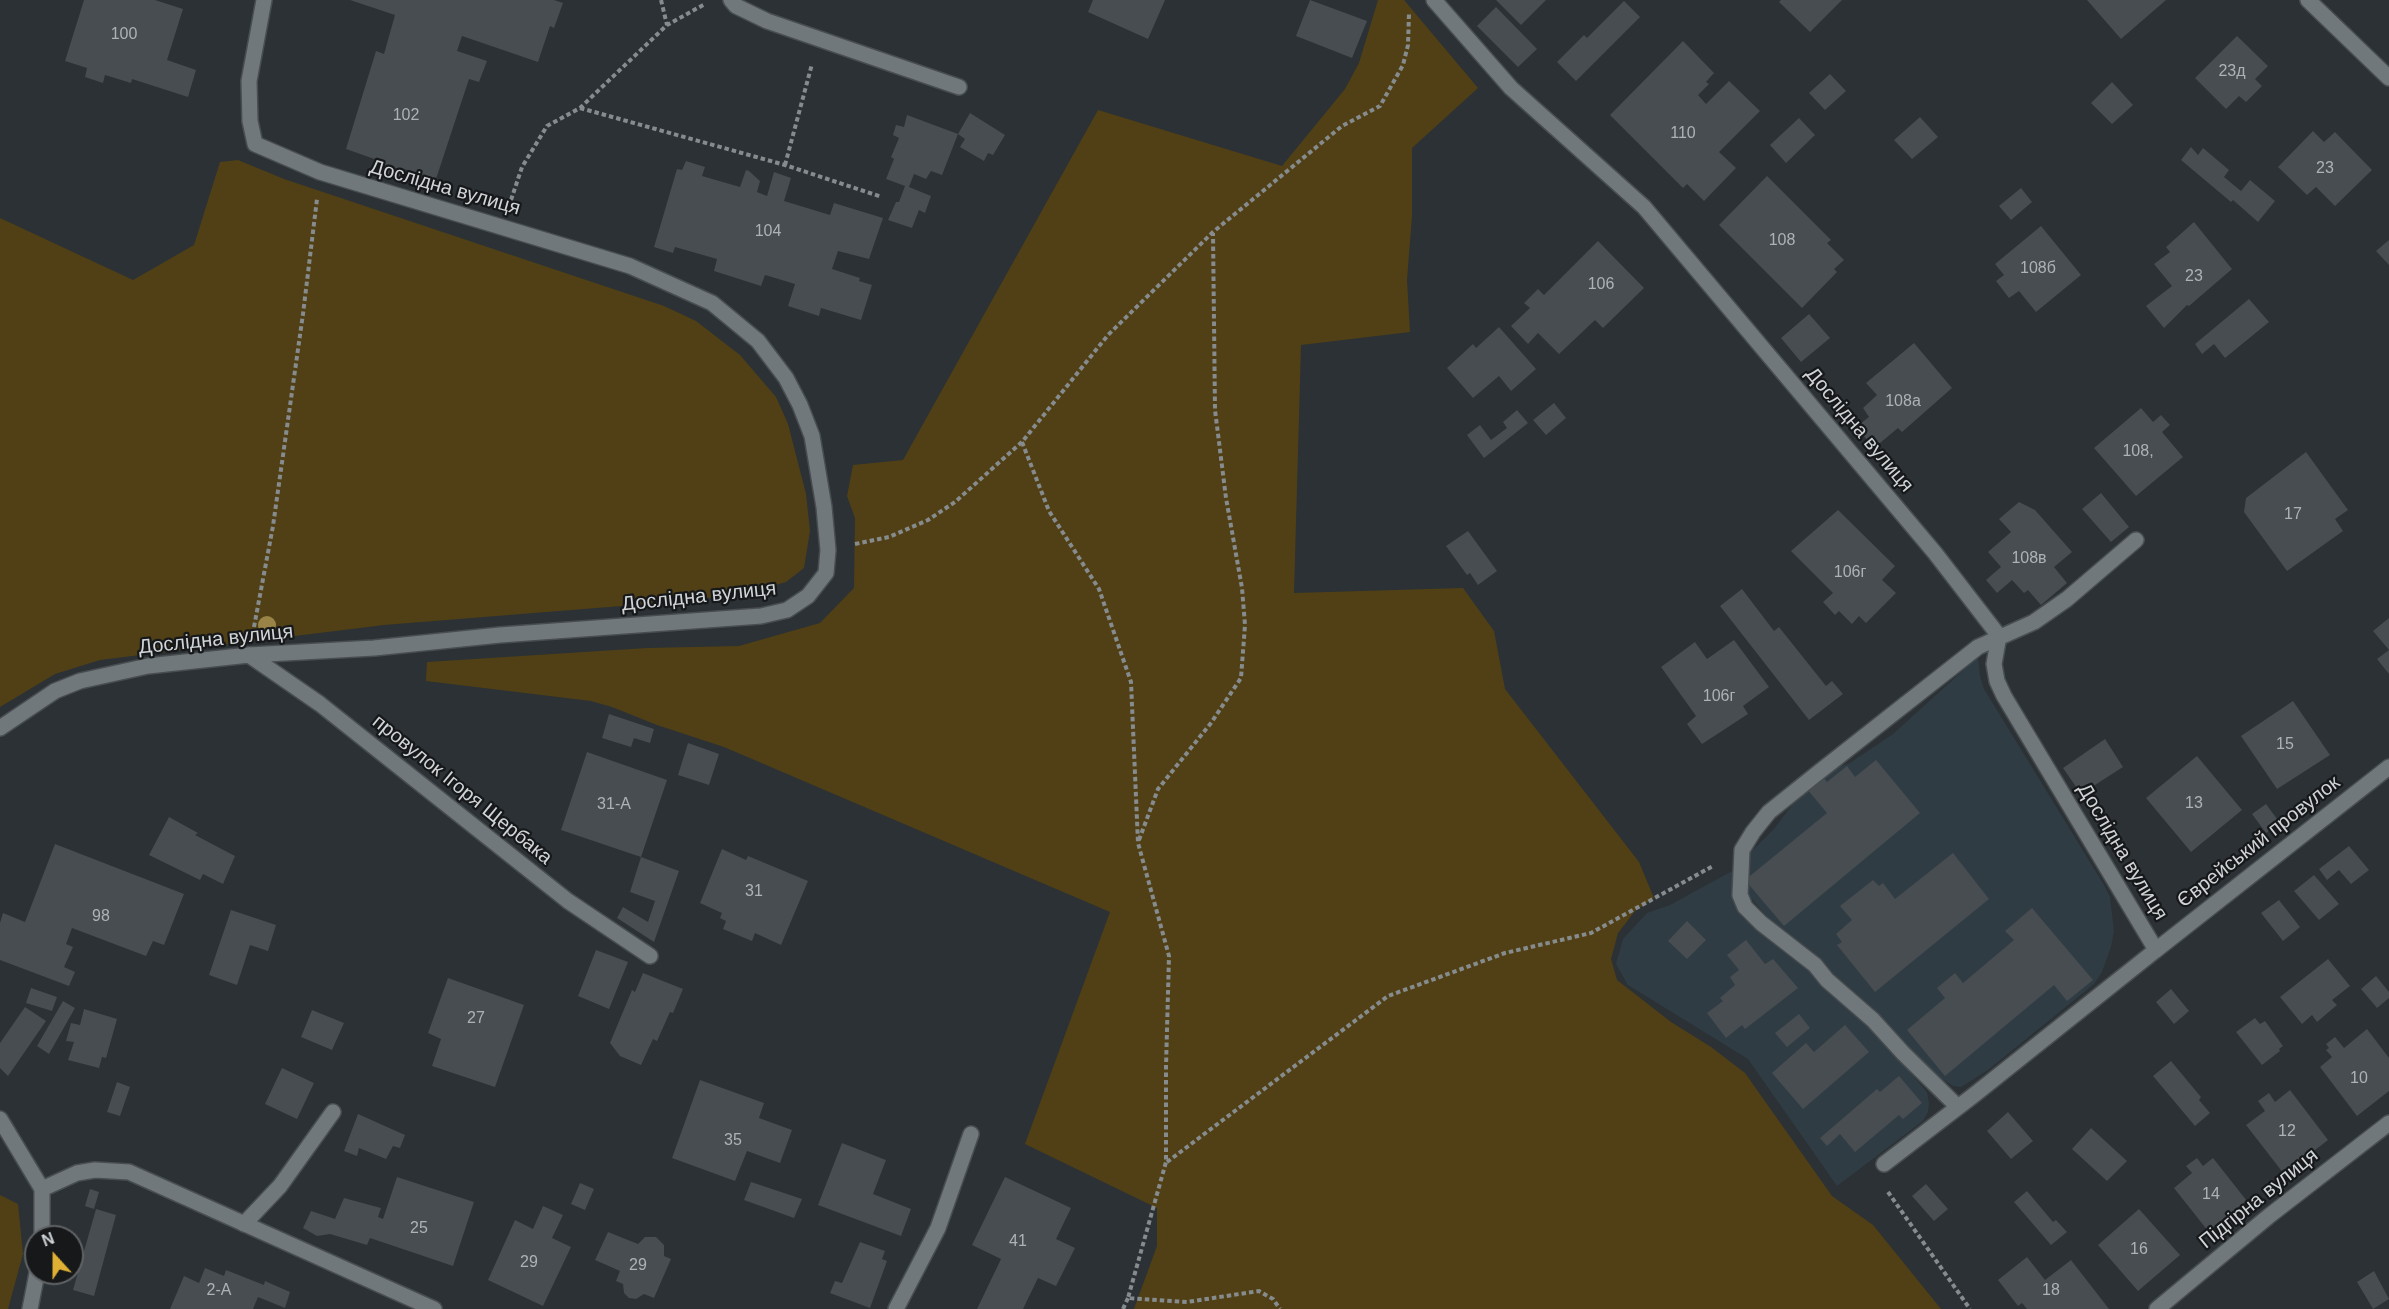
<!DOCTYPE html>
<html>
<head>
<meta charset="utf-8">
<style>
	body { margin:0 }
	#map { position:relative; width:2389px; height:1309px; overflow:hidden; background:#2b3135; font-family:Helvetica,sans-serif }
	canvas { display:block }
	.north { position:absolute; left:24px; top:1225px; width:60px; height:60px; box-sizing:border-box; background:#16181a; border:2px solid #606365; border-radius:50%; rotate:339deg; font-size:16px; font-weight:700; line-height:24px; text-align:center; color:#d0d4d6 }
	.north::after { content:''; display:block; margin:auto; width:21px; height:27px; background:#dfb034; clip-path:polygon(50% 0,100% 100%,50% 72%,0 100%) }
</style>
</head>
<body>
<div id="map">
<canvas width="2389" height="1309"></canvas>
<div class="north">N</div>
</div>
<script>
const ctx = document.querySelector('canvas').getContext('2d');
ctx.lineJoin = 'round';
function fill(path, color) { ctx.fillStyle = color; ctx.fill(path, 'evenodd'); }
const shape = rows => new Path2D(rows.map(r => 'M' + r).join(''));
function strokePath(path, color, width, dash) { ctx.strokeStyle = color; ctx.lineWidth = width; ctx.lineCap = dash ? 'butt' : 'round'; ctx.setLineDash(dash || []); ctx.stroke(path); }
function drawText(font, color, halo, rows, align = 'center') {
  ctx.font = font + ' Helvetica,sans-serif'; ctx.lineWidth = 4.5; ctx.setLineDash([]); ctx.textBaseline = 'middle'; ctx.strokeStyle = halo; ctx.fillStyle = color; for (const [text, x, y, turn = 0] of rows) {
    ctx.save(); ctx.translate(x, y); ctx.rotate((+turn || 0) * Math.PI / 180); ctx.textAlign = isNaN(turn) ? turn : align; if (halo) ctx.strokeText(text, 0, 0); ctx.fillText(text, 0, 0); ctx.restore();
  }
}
const built = shape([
	[1978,657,1980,676,1984,689,2104,885,2110,897,2114,931,2111,947,2102,972,2094,984,1988,1070,1961,1087,1953,1086,1938,1076,1862,999,1848,990,1775,926,1746,892,1748,855,1774,829,1801,793,1827,771,1850,763,1893,734],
	[1734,870,1737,908,1743,918,1806,966,1861,1016,1927,1092,1929,1103,1928,1112,1923,1121,1837,1186,1748,1059,1628,985,1616,964,1623,939,1647,913,1670,905]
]);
const green = shape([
	[1378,0,1404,0,1478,88,1412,148,1412,216,1407,280,1410,332,1301,345,1294,593,1463,588,1494,631,1505,689,1639,862,1654,898,1635,911,1618,933,1611,959,1617,980,1671,1022,1711,1047,1745,1073,1832,1196,1873,1225,1941,1309,1134,1309,1157,1246,1157,1208,1025,1144,1110,912,724,747,657,725,612,707,591,701,426,681,427,662,647,648,739,646,820,623,854,588,855,518,847,496,853,465,903,460,1098,110,1282,166,1345,89,1359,63],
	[238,160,284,179,664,306,696,321,740,355,776,397,788,424,806,494,810,531,804,568,786,582,745,594,659,603,384,625,100,660,55,674,0,707,0,218,133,280,194,245,220,162],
	[0,1195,18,1204,23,1254,8,1309,0,1309]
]);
const building = shape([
	[84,0,155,0,183,9,167,60,196,70,188,97,132,79,131,83,105,75,103,83,85,77,87,68,65,61],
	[350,0,554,0,563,3,554,28,550,26,538,62,462,36,457,51,487,61,479,82,469,79,436,179,404,169,400,178,376,172,380,161,346,149,376,51,384,54,395,15],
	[1093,0,1165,0,1148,39,1088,12],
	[1310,0,1367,21,1352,58,1296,36],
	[1496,0,1546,0,1521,25],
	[1781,0,1842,0,1810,32,1779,2],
	[2087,0,2166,0,2121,39],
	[1624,1,1640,17,1576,81,1557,62,1584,35,1587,38],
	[1496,7,1537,49,1518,67,1477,26],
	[2237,36,2268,66,2255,79,2262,86,2246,102,2239,96,2226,109,2195,78],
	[1683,41,1714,73,1706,82,1709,84,1698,95,1706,104,1729,81,1760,111,1719,152,1736,168,1704,201,1687,184,1683,188,1610,115],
	[1830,74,1846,91,1825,110,1809,93],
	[2112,82,2133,105,2112,124,2091,103],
	[970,113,1005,135,993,155,988,153,984,161,960,147,965,139,958,134],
	[907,115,958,134,942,175,931,171,926,179,914,174,909,187,931,196,925,213,919,210,912,228,888,220,896,202,899,202,905,186,886,179,894,159,891,157,899,138,893,135,896,125,904,127],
	[1920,117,1938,137,1912,159,1894,140],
	[1799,118,1815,135,1786,163,1770,145],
	[2313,131,2324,142,2335,132,2372,170,2335,206,2316,187,2307,195,2278,167],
	[2191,147,2198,155,2203,148,2229,170,2224,177,2241,191,2250,180,2275,201,2258,222,2233,200,2231,202,2181,160],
	[686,161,705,167,702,176,740,187,746,170,749,171,760,181,757,192,767,196,774,172,791,178,784,201,830,215,834,203,883,218,869,259,838,251,832,269,860,278,859,281,872,285,861,320,821,308,819,316,788,306,795,284,765,275,761,286,714,271,717,259,675,247,673,253,654,247,677,169,682,170],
	[1767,176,1831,240,1827,243,1844,260,1834,269,1837,272,1802,308,1719,225],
	[2021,188,2032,202,2011,220,1999,206],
	[2194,222,2232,269,2189,306,2187,305,2164,328,2146,306,2172,286,2154,264,2170,252,2166,247],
	[2041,226,2081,275,2036,312,2019,291,2009,298,1996,281,2004,275,1995,264],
	[2389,240,2389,265,2376,251],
	[1598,241,1644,288,1603,328,1595,320,1559,354,1538,333,1528,344,1511,326,1530,308,1524,303,1538,289,1544,295],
	[2249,299,2269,322,2225,358,2214,344,2202,354,2195,344],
	[1809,314,1830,338,1801,362,1781,338],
	[1499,327,1536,369,1511,391,1499,376,1473,398,1447,368,1473,344,1476,348],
	[1914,343,1952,388,1902,432,1898,428,1874,448,1856,427,1869,417,1863,408,1877,395,1866,383],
	[1554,403,1566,418,1546,435,1533,420],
	[2141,408,2153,422,2161,415,2170,425,2162,432,2183,457,2136,496,2094,448],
	[1517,410,1528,423,1484,458,1467,435,1480,425,1491,440,1507,428,1503,422],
	[2306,452,2348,510,2335,519,2343,531,2287,571,2244,512,2246,498],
	[2101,493,2129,527,2111,542,2082,509],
	[2019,502,2035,510,2072,552,2054,567,2067,583,2041,605,2028,590,2024,593,2012,580,1997,593,1986,580,2001,567,1988,552,2011,532,1999,519],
	[1838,510,1895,566,1882,580,1896,593,1866,623,1859,616,1852,624,1839,611,1835,615,1823,602,1833,593,1791,551],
	[1468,531,1497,571,1478,585,1470,573,1467,575,1446,546],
	[1742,589,1774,631,1779,627,1826,686,1832,681,1843,694,1809,720,1720,606],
	[2389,618,2389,674,2377,659,2389,650,2373,631],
	[1734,640,1769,687,1743,706,1748,714,1702,744,1687,724,1696,716,1661,667,1695,642,1707,659],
	[2293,701,2330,755,2277,789,2241,736],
	[609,714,654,729,650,743,634,738,631,747,602,738],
	[2105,739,2123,767,2081,794,2063,768],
	[688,743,719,754,709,785,678,775],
	[587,752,667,780,641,857,561,830],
	[2197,756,2242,810,2191,852,2146,798],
	[1876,760,1920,813,1784,926,1745,880,1827,813,1807,789,1822,776,1827,782,1847,766,1855,777],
	[2266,804,2280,823,2266,833,2252,814],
	[169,817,198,833,195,835,235,856,223,884,203,874,200,880,149,855],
	[55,844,184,894,164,945,153,941,146,956,72,928,66,944,73,947,64,967,75,972,69,986,0,960,0,923,3,913,25,922],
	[2349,846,2369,870,2351,884,2339,870,2327,880,2319,869],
	[722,849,746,860,748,856,808,881,781,945,755,933,752,941,723,929,726,921,720,918,722,913,700,903],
	[1953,853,1989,899,1875,992,1837,945,1842,942,1836,934,1852,920,1840,906,1873,880,1879,886,1883,883,1895,899],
	[641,857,679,871,654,942,617,918,623,907,648,922,655,901,630,892],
	[2314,875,2339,904,2319,920,2294,891],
	[2279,900,2300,927,2283,941,2261,913],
	[2032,908,2093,980,2067,1001,2054,985,1945,1076,1907,1030,1945,998,1937,988,1955,973,1963,983,2014,940,2005,931],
	[231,910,276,925,268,951,250,945,237,985,209,975],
	[1687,921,1706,940,1687,959,1668,941],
	[1746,940,1765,964,1773,959,1798,988,1745,1029,1742,1025,1726,1038,1707,1013,1723,1001,1720,998,1735,985,1730,977,1739,970,1727,955],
	[596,950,628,962,609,1009,578,996],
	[2328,959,2350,986,2332,1000,2337,1005,2317,1022,2312,1015,2302,1024,2280,997],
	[643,973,683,989,673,1013,670,1012,657,1041,653,1039,641,1065,620,1056,610,1043,632,990,635,992],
	[2376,976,2389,992,2389,998,2377,1008,2361,989],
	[448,978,524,1005,495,1087,432,1066,441,1039,428,1033],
	[31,988,57,997,52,1011,26,1003],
	[2171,989,2189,1011,2174,1024,2156,1002],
	[63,1001,75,1008,49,1054,37,1046],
	[25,1007,46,1021,8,1076,0,1068,0,1043],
	[84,1009,117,1019,106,1058,102,1057,99,1068,68,1060,74,1042,66,1041,71,1023,80,1025],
	[312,1010,344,1023,332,1050,301,1037],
	[1799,1014,1810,1028,1787,1047,1775,1033],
	[2255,1018,2260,1024,2265,1021,2283,1046,2279,1049,2280,1051,2262,1065,2236,1032],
	[1845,1025,1869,1052,1803,1109,1772,1073,1806,1043,1814,1052],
	[2367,1029,2389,1058,2389,1091,2357,1116,2320,1067,2332,1057,2326,1050,2329,1048,2326,1044,2335,1037,2344,1048],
	[2171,1061,2201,1097,2199,1100,2210,1113,2195,1126,2153,1076],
	[282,1068,314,1083,297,1119,265,1104],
	[1899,1076,1922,1103,1903,1119,1899,1115,1855,1152,1840,1134,1827,1146,1820,1138,1877,1089,1880,1092],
	[700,1080,764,1103,759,1118,792,1130,780,1163,747,1151,735,1181,672,1158],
	[117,1082,130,1087,120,1116,107,1112],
	[2290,1090,2328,1140,2284,1174,2246,1125,2265,1111,2258,1101,2269,1093,2275,1102],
	[2008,1112,2033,1141,2011,1159,1987,1131],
	[358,1114,405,1135,400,1148,393,1146,386,1159,359,1148,357,1156,344,1151],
	[2091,1128,2127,1161,2107,1181,2072,1149],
	[842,1143,886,1160,873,1194,911,1209,901,1236,818,1205],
	[2197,1158,2203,1166,2213,1158,2247,1201,2208,1231,2174,1188,2192,1173,2186,1166],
	[397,1177,474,1202,453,1266,370,1238,367,1245,330,1234,317,1236,303,1228,311,1211,335,1219,344,1198,381,1208,378,1217,383,1219],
	[1005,1177,1071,1208,1056,1239,1075,1248,1056,1286,1038,1278,1023,1309,977,1309,1001,1259,972,1245],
	[751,1182,802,1199,794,1218,744,1200],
	[580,1183,594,1189,585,1210,571,1204],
	[1926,1184,1948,1209,1934,1221,1912,1196],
	[90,1189,99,1192,94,1209,85,1206],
	[2027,1191,2053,1222,2056,1220,2067,1232,2051,1245,2014,1202],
	[543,1206,563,1215,552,1238,571,1247,543,1306,488,1280,515,1220,533,1229],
	[96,1209,116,1215,94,1296,73,1290],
	[2139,1209,2180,1255,2138,1291,2098,1245],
	[608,1232,638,1244,645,1237,656,1237,664,1245,664,1256,671,1259,654,1298,644,1294,636,1299,629,1298,624,1293,623,1284,616,1281,620,1271,595,1260],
	[860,1242,885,1251,882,1259,887,1261,870,1308,830,1293,835,1281,842,1283],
	[2027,1257,2045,1280,2071,1260,2109,1309,2027,1309,2022,1303,2018,1306,1998,1280],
	[205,1268,224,1276,226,1270,264,1285,265,1281,290,1292,285,1308,258,1297,253,1309,170,1309,184,1276,199,1283],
	[2374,1271,2389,1299,2373,1309,2357,1282]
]);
const path = shape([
	[661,0,667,25],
	[580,108,785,165,882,197],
	[785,165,812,64],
	[511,200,522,167,547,126,580,108,667,25,705,4],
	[1022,442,1049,511,1099,589,1131,682,1138,843,1169,956,1166,1067,1166,1162,1128,1298,1187,1302,1259,1291,1273,1299,1280,1309],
	[855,544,889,537,928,520,955,502,1022,442,1108,335,1213,232,1342,126,1380,106,1403,65,1408,45,1409,13],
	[254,627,273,526,303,314,317,199],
	[1139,840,1158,789,1211,723,1241,678,1245,625,1242,588,1226,498,1215,410,1213,233],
	[1167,1162,1388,996,1505,953,1591,933,1713,866],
	[1888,1192,1970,1309],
	[1123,1309,1128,1298]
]);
const service = shape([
	[731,0,736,6,767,21,959,87],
	[249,655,374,648,500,635,761,616,787,610,808,596,826,573,828,550,824,507,812,436,800,405,786,378,758,341,712,303,630,266,320,172,255,144,250,121,249,81,264,0],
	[1958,1107,1903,1053,1873,1020,1827,980,1815,965,1761,923,1745,907,1740,895,1742,850,1753,832,1769,812,1819,772,1978,647,2034,622,2067,599,2136,540],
	[1884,1164,1974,1095,2156,950],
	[244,1224,280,1186,333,1112],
	[896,1309,938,1228,971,1134]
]);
const minor = shape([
	[1434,0,1511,88,1644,207,1935,553,1999,636,1994,664,1997,681,2004,696,2156,950,2389,767],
	[2308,0,2389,78],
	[0,728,55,691,80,681,148,666,249,655,320,704,568,901,650,956],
	[0,1119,42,1189,42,1237],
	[42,1189,77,1173,95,1170,129,1172,434,1309],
	[30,1309,37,1273],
	[2157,1309,2269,1216,2389,1123]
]);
const trees = [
	[267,625]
];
const numberNames = [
	["100",124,35],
	["23д",2232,72],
	["102",406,116],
	["110",1683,134],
	["23",2325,169],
	["104",768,232],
	["108",1782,241],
	["108б",2038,269],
	["23",2194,277],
	["106",1601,285],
	["108а",1903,402],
	["108,",2138,452],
	["17",2293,515],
	["108в",2029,559],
	["106г",1850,573],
	["106г",1719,697],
	["15",2285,745],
	["13",2194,804],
	["31-А",614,805],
	["31",754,892],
	["98",101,917],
	["27",476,1019],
	["10",2359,1079],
	["12",2287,1132],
	["35",733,1141],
	["14",2211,1195],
	["25",419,1229],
	["41",1018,1242],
	["16",2139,1250],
	["29",529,1263],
	["29",638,1266],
	["2-А",219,1291],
	["18",2051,1291]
];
const streetNames = [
	["Дослідна вулиця",445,188,16],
	["Дослідна вулиця",1859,430,50],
	["Дослідна вулиця",699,597,-6],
	["Дослідна вулиця",216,640,-6],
	["провулок Ігоря Щербака",462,790,39],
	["Єврейський провулок",2259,842,-38],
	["Дослідна вулиця",2122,852,59],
	["Підгірна вулиця",2259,1199,-39]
];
fill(built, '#303c44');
fill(green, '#514015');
fill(building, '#474d51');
strokePath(service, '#484d50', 18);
strokePath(minor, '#484d50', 18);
strokePath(path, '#868b8d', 4, [4.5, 3]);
strokePath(service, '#71787c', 15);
strokePath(minor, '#71787c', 15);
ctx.fillStyle = '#998347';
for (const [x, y] of trees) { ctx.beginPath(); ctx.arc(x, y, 9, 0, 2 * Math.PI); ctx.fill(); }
drawText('16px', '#aeb2b5', null, numberNames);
drawText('20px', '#d0d4d6', '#16181a', streetNames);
</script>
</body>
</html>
